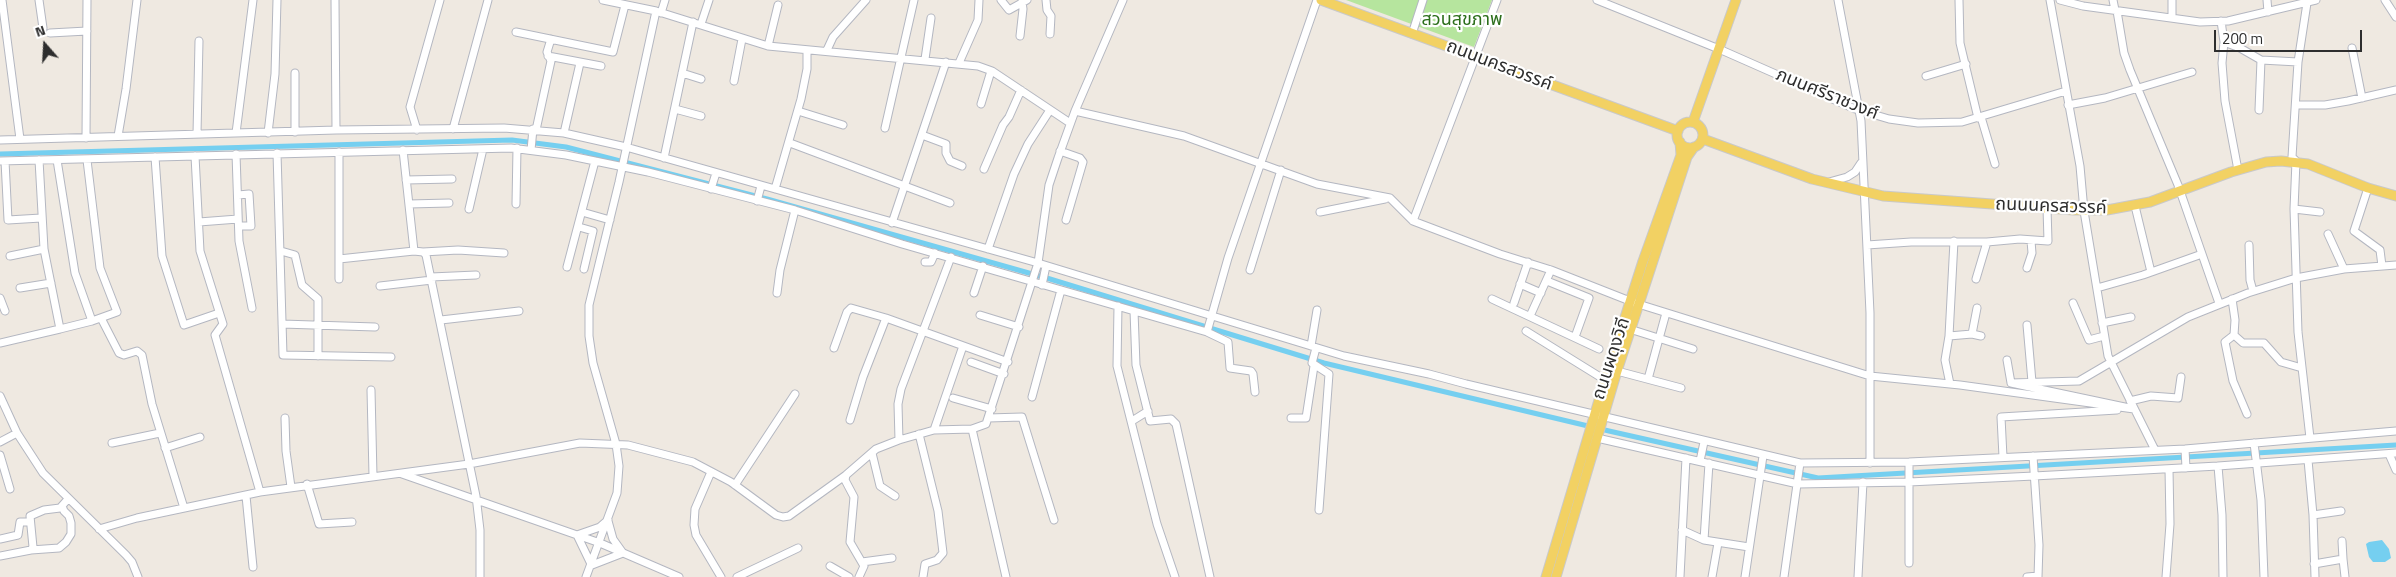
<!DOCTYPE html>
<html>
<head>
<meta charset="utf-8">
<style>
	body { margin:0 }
	#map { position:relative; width:2396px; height:577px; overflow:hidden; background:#efe9e1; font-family:"Titillium Web",sans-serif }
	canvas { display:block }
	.north { position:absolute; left:20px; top:20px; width:50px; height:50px; -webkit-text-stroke:4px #fff; paint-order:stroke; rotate:341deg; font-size:14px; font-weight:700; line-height:20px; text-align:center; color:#2e2e2e }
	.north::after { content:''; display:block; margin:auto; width:18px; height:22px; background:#2e2e2e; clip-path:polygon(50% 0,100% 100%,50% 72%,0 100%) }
	.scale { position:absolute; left:2214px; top:30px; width:148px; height:22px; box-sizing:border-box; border:2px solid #2e2e2e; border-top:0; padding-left:6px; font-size:15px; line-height:18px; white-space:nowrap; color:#2e2e2e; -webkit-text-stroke:4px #fff; paint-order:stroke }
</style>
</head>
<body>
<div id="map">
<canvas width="2396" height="577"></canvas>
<div class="north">N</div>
<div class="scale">200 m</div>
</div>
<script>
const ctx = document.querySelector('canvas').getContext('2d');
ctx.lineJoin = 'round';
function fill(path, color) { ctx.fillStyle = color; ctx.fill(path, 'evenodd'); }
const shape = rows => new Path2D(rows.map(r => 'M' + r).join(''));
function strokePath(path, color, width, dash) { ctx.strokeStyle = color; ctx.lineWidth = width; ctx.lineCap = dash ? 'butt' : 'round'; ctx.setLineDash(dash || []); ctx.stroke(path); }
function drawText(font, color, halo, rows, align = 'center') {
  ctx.font = font + ' "Titillium Web","Noto Sans Thai",sans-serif'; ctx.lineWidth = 4.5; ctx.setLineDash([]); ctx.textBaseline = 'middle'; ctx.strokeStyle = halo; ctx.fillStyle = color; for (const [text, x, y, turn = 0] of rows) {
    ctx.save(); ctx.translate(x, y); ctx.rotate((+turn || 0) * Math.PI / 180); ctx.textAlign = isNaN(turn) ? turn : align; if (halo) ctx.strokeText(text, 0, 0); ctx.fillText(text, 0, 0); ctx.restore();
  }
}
const green = shape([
	[1346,0,1492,0,1474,47]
]);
const water = shape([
	[2382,540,2389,549,2391,558,2385,562,2373,562,2369,557,2366,544,2369,542]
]);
const canal = shape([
	[0,154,512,140,566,147,767,199,1050,279,1324,363,1609,431,1818,478,2396,445]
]);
const minor = shape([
	[2,0,20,139],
	[39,0,43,28],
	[335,0,336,130],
	[603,0,656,11,768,46,978,66,992,71,1070,123],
	[1001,0,1009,10,1027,0],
	[1046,0,1047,10,1051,16,1050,34],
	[1597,0,1719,49,1855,109,1889,119,1918,123,1962,122,2066,91],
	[1838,0,1861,121,1870,313,1870,463],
	[1959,0,1960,43,1978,118],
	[2050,0,2080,166,2084,211,2108,356,2155,450],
	[2060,0,2083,6,2200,22,2228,21,2316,0],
	[2113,0,2115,10],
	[2172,0,2172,18],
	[2267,0,2268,12],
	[2385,0,2396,17],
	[2307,3,2298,62,2292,157,2296,161,2294,209,2298,332,2310,438],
	[2117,11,2124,53,2130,70,2178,185,2219,303],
	[661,13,665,0],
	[2221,21,2224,42,2240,48,2261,60,2298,62],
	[701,24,709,0],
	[516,32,613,52,625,5],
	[50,33,87,31],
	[1412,34,1423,0],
	[1020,36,1023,9,1022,2],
	[2224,42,2222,63,2225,101,2238,170],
	[768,46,778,5],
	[2352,48,2362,98],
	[827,50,833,37,866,0],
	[548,56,601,66],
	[925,59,931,18],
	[959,63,978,20,979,0],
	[682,73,701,79],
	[1926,76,1966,64],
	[734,81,742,39],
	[981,104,991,71],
	[2068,105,2105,98,2192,72],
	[2296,105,2325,105,2348,101,2396,90],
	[675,109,701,116],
	[2259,110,2261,60],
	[798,111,843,125],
	[1075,111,1184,136,1317,184,1390,198,1413,221,1500,254,1551,270,1635,303,1870,376,1960,385,2134,409,2011,383,2079,381,2188,317,2248,293,2296,278,2344,269,2396,265],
	[1981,117,1995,164],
	[885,128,914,0],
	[453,129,488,0],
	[417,130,410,107,440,0],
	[536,130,551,61,547,52,551,39],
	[295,132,295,73],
	[236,133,253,0],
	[268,133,275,74,277,0],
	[564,133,580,63],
	[197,134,199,41],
	[922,135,946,144,946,153,950,161,962,166],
	[118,136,126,89,137,0],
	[86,138,87,0],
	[0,140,336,130,504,128,564,133,626,147,1038,263,1344,356,1429,374,1466,384,1800,463,1909,462,2185,449,2396,431],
	[790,143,950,203],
	[403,150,414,251],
	[531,150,533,129],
	[1060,151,1080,158,1083,162,1066,220],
	[339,152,339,259],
	[277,153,283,355,391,357],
	[236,154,239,241,252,308],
	[195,156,200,251,223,324,215,335,260,492],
	[155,157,162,256,184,325,219,313],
	[664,158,693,22],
	[57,160,75,273,92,321],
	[0,161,511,148,566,155,648,172,795,210,902,244,1207,332,1228,342,1230,368,1251,371,1253,374,1255,392],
	[5,161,8,220,41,218],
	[984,169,1003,125,1009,117,1021,90],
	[406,180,452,179],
	[1829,182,1847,177,1855,172,1861,163],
	[2368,188,2354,231,2380,250,2382,266],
	[711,189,716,173],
	[775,189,801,99,807,69,807,51],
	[238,195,249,194,251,226,239,226],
	[757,201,761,186],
	[409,204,449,203],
	[516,204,517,148],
	[2135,206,2151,272],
	[469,209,483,149],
	[2294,209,2320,212],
	[582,212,610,220],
	[1320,212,1385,199],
	[1413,221,1497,0],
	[199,222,238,219],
	[892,223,946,62],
	[579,227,593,231,584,269],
	[2328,234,2344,269],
	[1867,245,1911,242,1987,242,2020,239,2048,241,2047,208],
	[2249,245,2250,280,2253,291],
	[988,249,1014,174,1028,144,1050,110],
	[281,251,295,255,302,285,318,299,318,356],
	[423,252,458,250,504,253],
	[10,256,44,249],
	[925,262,931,262,935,253],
	[567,267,595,161],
	[2027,268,2032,253,2031,241],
	[1250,270,1281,170],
	[431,277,476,275],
	[339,279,339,259,414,251,423,252,426,255,476,496,480,530,480,577],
	[1976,279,1987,242],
	[1547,281,1589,298,1575,337],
	[1520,284,1541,293],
	[1042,285,1046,266],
	[380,286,432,280],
	[20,288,51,283],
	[2097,288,2143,275,2202,254],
	[777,293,780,270,795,210],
	[974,293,983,266],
	[0,298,5,311],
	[1492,299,1599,349],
	[2232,299,2235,320,2234,335,2225,342,2233,381,2247,414],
	[1514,303,1528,262],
	[2073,303,2089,340,2104,336],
	[1118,306,1117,366,1157,524,1175,577],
	[1134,311,1136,365,1150,421,1171,419,1176,424,1210,577],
	[980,315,1019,327],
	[1530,316,1551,270],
	[101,318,119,353,124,355,137,351,142,355,152,404,184,508],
	[441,320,519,311],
	[2102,323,2131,317],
	[282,324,375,327],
	[2027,325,2032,382],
	[60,329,92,321,117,312,100,268,87,160],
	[1526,331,1605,380],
	[1636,331,1693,349],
	[1207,332,1228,258,1317,0],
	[1972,334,1977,308],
	[2234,335,2243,343,2264,343,2281,362,2302,368],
	[1949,336,1972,334,1981,336],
	[0,343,60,329,44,249,39,160],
	[1311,346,1317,310],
	[834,348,847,312,851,308,886,318],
	[1316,348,1312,363,1329,374,1319,510],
	[2007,360,2011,383],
	[971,362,1004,374],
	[1617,371,1681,388],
	[1648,379,1666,313],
	[1950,384,1945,360,1949,336,1954,241],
	[371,390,373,476],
	[0,396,17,433,43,473,126,555,132,562,138,577],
	[1032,397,1061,290],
	[953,398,992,409],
	[2130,401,2151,396,2178,398,2181,377],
	[285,418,286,451,291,487],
	[988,418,1022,417,1054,520],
	[1291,418,1306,418,1314,366],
	[850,420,863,377,886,318,1008,362],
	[1132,421,1148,411],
	[972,429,1006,577],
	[934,430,963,346],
	[919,434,938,511,943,553,937,560,925,564,923,577],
	[1597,438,1798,484,1909,482,2034,476,2218,466,2396,453],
	[899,440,898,404,901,389,951,257],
	[0,442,17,433],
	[112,443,160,433],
	[2254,443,2261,500,2264,577],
	[165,448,200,437],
	[2185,449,2186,468],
	[872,453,880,486,895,496],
	[2389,454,2396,470],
	[0,455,10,489],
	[2033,456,2039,545,2038,577],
	[2003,457,2001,417,2117,410],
	[2308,460,2313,515,2315,577],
	[1700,461,1704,442],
	[2218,466,2222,515,2223,577],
	[711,472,695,509,694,525,696,535,721,577],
	[402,474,600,543,679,577],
	[307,484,319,524,352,522],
	[735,485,795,394],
	[246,496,253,567],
	[2313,515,2341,511],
	[99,529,137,518,260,492,469,464,580,443,628,445,693,462,731,482,776,515,783,517,789,516,846,475],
	[1682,530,1704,540,1709,463],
	[0,539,18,535,20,522,30,522],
	[1704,540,1749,547],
	[2342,541,2343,559],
	[31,550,59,548,66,542,71,534,71,523,69,516,64,511,62,506],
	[0,556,31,550,33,547,30,516,44,510,60,508,68,499],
	[862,562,892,558],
	[1909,563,1909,462],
	[591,564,577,535,600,527,608,520],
	[2314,564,2343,559,2345,577],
	[592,565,623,553,613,539,608,521],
	[830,566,849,577],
	[586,577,617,493,619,466,616,444,593,363,589,336,589,305,619,182,656,11],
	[737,577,798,548],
	[859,577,864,566,850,542,854,497,845,480,846,475,876,449,899,440,934,430,972,429,986,424,1038,263,1049,185,1058,158,1075,111,1123,0],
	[1680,577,1686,458],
	[1712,577,1718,543],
	[1745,577,1763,456],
	[1784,577,1800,463],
	[1858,577,1863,482],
	[2027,577,2038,576],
	[2166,577,2170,524,2169,469]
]);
const major = shape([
	[1321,0,1678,131],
	[1693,122,1736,0],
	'1677 135a13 13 0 1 1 26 0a13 13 0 1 1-26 0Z',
	[1703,139,1812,179,1883,196,2074,210,2107,210,2150,202,2231,172,2266,162,2281,161,2308,164,2368,188,2396,196],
	[1546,577,1605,380,1643,261,1681,155,1680,142],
	[1556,577,1617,371,1687,157,1694,147]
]);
const parkNames = [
	["สวนสุขภาพ",1462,21]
];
const streetNames = [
	["ถนนนครสวรรค์",1499,66,21],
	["ภนนศรีราชวงศ์",1827,95,22],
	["ถนนนครสวรรค์",2051,207,2],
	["ถนนผดุงวิถี",1612,359,-72]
];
fill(green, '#b6e59e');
fill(water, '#75cff0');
strokePath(canal, '#75cff0', 5);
strokePath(minor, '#b4b7c1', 9);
strokePath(major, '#c9c9c9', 11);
strokePath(minor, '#fff', 7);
strokePath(major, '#f2d163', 9);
drawText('18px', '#2c6e1b', '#fff', parkNames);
drawText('18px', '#2e2e2e', '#fff', streetNames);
</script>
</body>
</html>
